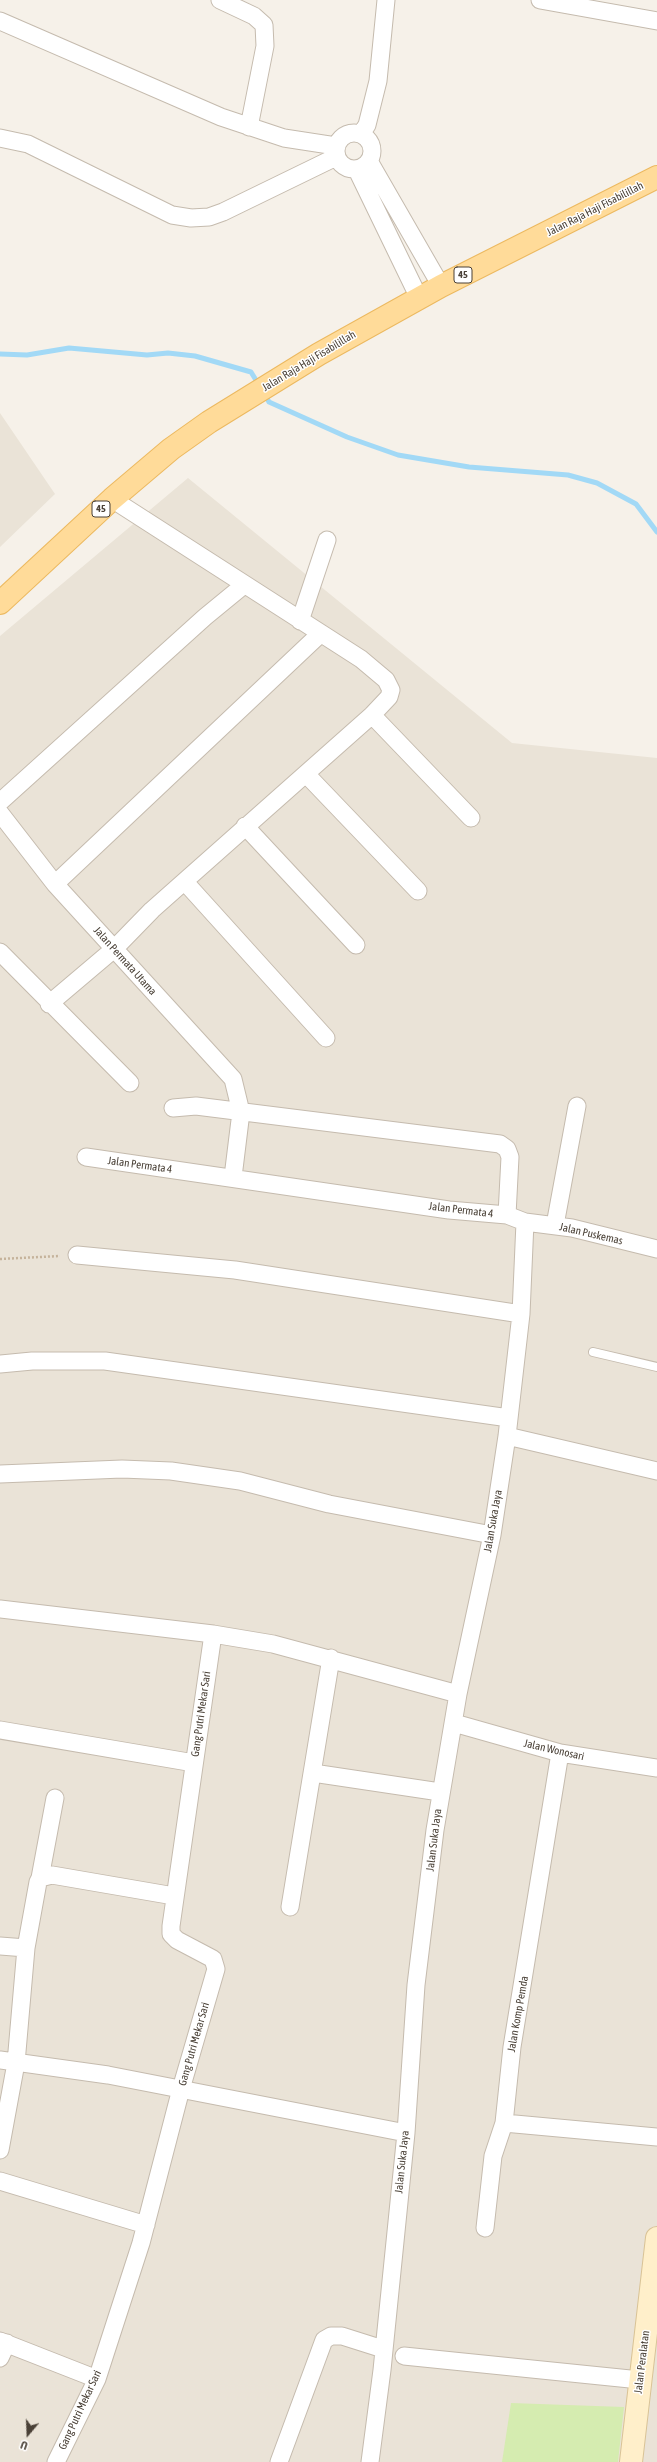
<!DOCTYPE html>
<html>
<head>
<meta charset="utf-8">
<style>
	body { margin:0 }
	#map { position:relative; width:657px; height:2462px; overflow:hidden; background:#f6f1e9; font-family:"Asap Condensed",sans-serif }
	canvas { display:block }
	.north { position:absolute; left:8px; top:2414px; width:40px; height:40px; -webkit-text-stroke:3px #fff; paint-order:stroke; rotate:199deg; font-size:11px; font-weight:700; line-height:16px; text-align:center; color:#4a4137 }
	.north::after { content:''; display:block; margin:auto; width:14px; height:18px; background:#4a4137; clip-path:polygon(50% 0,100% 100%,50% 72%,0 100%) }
</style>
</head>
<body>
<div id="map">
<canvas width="657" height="2462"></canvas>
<div class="north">U</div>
</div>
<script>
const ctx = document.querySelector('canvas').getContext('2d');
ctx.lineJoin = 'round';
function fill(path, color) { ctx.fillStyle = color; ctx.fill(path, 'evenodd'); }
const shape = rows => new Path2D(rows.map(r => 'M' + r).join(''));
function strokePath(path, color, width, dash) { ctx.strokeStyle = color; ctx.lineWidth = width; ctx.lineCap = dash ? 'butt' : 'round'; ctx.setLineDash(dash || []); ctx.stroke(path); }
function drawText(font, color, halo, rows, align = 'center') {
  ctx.font = font + ' "Asap Condensed",sans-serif'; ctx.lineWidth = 3; ctx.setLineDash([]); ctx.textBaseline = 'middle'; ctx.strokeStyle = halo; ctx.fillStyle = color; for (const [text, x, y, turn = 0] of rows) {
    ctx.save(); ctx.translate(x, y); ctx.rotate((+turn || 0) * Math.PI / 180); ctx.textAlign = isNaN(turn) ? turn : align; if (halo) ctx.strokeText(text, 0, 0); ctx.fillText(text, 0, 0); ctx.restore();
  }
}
const residential = shape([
	[0,413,55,494,0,547],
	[188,478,512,743,657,758,657,2462,0,2462,0,636]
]);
const green = shape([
	[511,2403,624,2407,618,2462,502,2462]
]);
const stream = shape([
	[0,354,27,355,69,348,147,355,168,353,195,356,251,372,259,385],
	[264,393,269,402,347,437,398,455,469,467,568,475,597,483,636,504,657,532]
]);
const path = shape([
	[0,1259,60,1256]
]);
const lane = shape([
	[593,1352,657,1367]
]);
const street = shape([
	[220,0,254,16,264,25,265,46,249,127],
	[540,0,657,21],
	[0,21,221,117,284,138,336,146],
	'336 151a18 18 0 1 1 36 0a18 18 0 1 1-36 0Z',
	[361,134,367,125,378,81,386,0],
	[0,138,28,144,172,215,191,218,209,217,223,212,336,157],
	[369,161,441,286],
	[357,170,419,298],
	[300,621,327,540],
	[372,715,471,818],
	[306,774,418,891],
	[0,802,205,617,244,585],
	[0,813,55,884,233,1079,241,1112,233,1177],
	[245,826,356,945],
	[185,882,326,1038],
	[55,884,320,634],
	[0,952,130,1083],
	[49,1004,114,949,152,910,372,715,389,697,391,690,386,680,361,659,112,499],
	[173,1108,196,1106,500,1144,507,1149,510,1157,507,1215],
	[86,1157,449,1210,507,1215,525,1222,572,1228,657,1249],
	[555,1225,577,1106],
	[77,1255,235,1270,521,1314],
	[0,1364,32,1361,105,1361,509,1418],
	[507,1436,657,1471],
	[0,1474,122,1469,171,1471,240,1481,329,1504,492,1535],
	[0,1609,213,1634,273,1644,458,1694],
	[454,1723,560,1753,657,1768],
	[0,1730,194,1763],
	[560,1753,512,2047,504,2123,657,2137],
	[313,1773,440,1792],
	[40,1878,55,1798],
	[290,1907,331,1658],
	[0,1946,26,1948],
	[0,2060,108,2075,406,2133],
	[0,2150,16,2063,26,1948,38,1882,40,1878,52,1875,174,1896],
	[0,2181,146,2225],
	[485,2228,493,2156,504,2123],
	[0,2341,97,2379],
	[404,2356,640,2380],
	[0,2358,7,2343],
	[56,2462,97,2379,141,2243,181,2089,216,1969,213,1959,177,1940,171,1934,171,1926,213,1634],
	[279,2462,324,2340,331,2336,342,2336,383,2349],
	[370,2462,382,2370,406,2133,416,1985,435,1830,458,1694,492,1535,507,1436,521,1314,525,1222]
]);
const secondary = shape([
	[631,2462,657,2238]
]);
const primary = shape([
	[0,603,112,499,171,449,209,422,319,354,441,286,657,177]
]);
const shields = [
	[463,275,18],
	[101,509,18]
];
const shieldNames = [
	["45",463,275],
	["45",101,509]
];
const streetNames = [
	["Jalan Raja Haji Fisabilillah",595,209,-27],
	["Jalan Raja Haji Fisabilillah",309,361,-31],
	["Jalan Permata Utama",125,961,48],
	["Jalan Permata 4",140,1165,8],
	["Jalan Permata 4",461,1210,7],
	["Jalan Puskemas",591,1234,13],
	["Jalan Suka Jaya",493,1521,-80],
	["Gang Putri Mekar Sari",201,1714,-82],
	["Jalan Wonosari",554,1750,13],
	["Jalan Suka Jaya",434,1840,-83],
	["Jalan Komp Pemda",518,2014,-80],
	["Gang Putri Mekar Sari",194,2044,-74],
	["Jalan Suka Jaya",402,2162,-84],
	["Jalan Peralatan",642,2362,-83],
	["Gang Putri Mekar Sari",80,2410,-65]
];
fill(residential, '#eae3d7');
fill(green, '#d5ecb0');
strokePath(stream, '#a2d9f6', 5);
strokePath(lane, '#c5bbae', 10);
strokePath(street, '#c5bbae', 19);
strokePath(secondary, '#d9c396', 24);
strokePath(primary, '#ecb960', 24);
strokePath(path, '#c5b39b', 2.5, [2, 2]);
strokePath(lane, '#fff', 8);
strokePath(street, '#fff', 17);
strokePath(secondary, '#ffefca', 22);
strokePath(primary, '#ffdb99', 22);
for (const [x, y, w] of shields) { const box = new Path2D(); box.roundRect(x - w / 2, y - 8, w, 16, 3); ctx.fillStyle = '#fff'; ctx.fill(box); strokePath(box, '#4a4137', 1); }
drawText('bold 10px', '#4a4137', null, shieldNames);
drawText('11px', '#4a4137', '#fff', streetNames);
</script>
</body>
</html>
